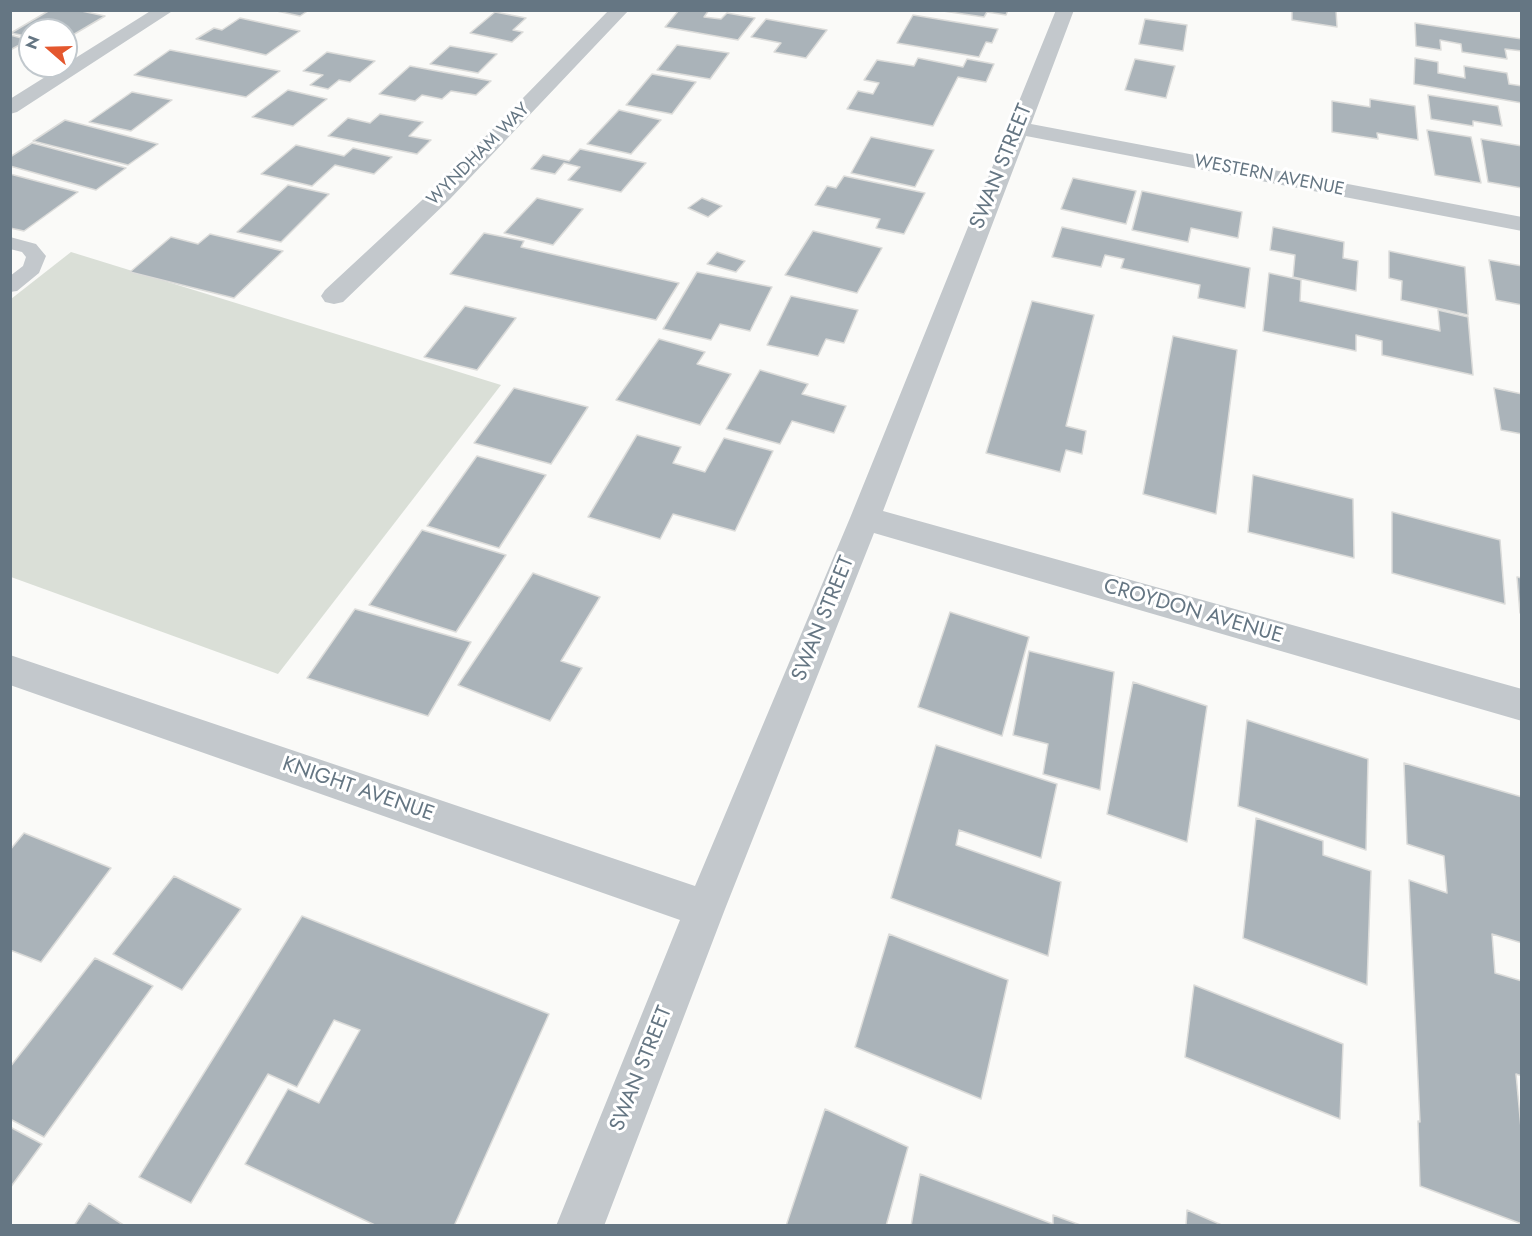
<!DOCTYPE html>
<html>
<head>
<meta charset="utf-8">
<style>
	body { margin:0 }
	#map { position:relative; width:1532px; height:1236px; overflow:hidden; background:#fafaf8; font-family:Jost,sans-serif }
	canvas { display:block }
	.frame { position:absolute; inset:0; border:12px solid #657683; pointer-events:none }
	.north { position:absolute; left:18px; top:18px; width:60px; height:60px; box-sizing:border-box; background:#fff; border:2px solid #c1c8cd; border-radius:50%; rotate:290deg; font-size:16px; font-weight:700; line-height:24px; text-align:center; color:#657683 }
	.north::after { content:''; display:block; margin:auto; width:21px; height:27px; background:#e4572e; clip-path:polygon(50% 0,100% 100%,50% 72%,0 100%) }
</style>
</head>
<body>
<div id="map">
<canvas width="1532" height="1236"></canvas>
<div class="frame"></div>
<div class="north">N</div>
</div>
<script>
const ctx = document.querySelector('canvas').getContext('2d');
ctx.lineJoin = 'round';
function fill(path, color) { ctx.fillStyle = color; ctx.fill(path, 'evenodd'); }
const shape = rows => new Path2D(rows.map(r => 'M' + r).join(''));
function strokePath(path, color, width, dash) { ctx.strokeStyle = color; ctx.lineWidth = width; ctx.lineCap = dash ? 'butt' : 'round'; ctx.setLineDash(dash || []); ctx.stroke(path); }
function drawText(font, color, halo, rows, align = 'center') {
  ctx.font = font + ' Jost,sans-serif'; ctx.lineWidth = 6; ctx.setLineDash([]); ctx.textBaseline = 'middle'; ctx.strokeStyle = halo; ctx.fillStyle = color; for (const [text, x, y, turn = 0] of rows) {
    ctx.save(); ctx.translate(x, y); ctx.rotate((+turn || 0) * Math.PI / 180); ctx.textAlign = isNaN(turn) ? turn : align; if (halo) ctx.strokeText(text, 0, 0); ctx.fillText(text, 0, 0); ctx.restore();
  }
}
const green = shape([
	[71,252,501,385,278,674,11,577,11,299]
]);
const building = shape([
	[50,10,77,10,105,16,66,39,66,30,30,30,30,37,11,33,50,10],
	[272,10,309,10,300,16,272,10],
	[679,10,709,10,704,17,721,19,727,13,755,18,738,40,665,27,679,10],
	[936,10,1008,10,1006,15,987,12,984,17,936,10],
	[1292,10,1336,10,1337,27,1292,20,1292,10],
	[495,12,526,18,513,30,523,32,512,42,470,33,495,12],
	[913,15,998,29,992,43,986,42,979,57,897,43,913,15],
	[240,18,300,31,266,55,196,39,214,28,222,30,240,18],
	[766,19,827,30,806,58,774,52,781,43,751,37,766,19],
	[1145,19,1187,25,1183,51,1139,44,1145,19],
	[1415,23,1522,39,1522,51,1505,49,1507,59,1462,52,1461,44,1440,40,1441,50,1416,46,1415,23],
	[10,35,29,40,10,50,10,35],
	[677,45,729,53,710,79,657,70,677,45],
	[450,46,497,54,478,73,430,64,450,46],
	[170,50,280,71,246,97,134,75,170,50],
	[327,52,375,61,350,82,339,80,328,89,310,85,323,75,303,71,327,52],
	[918,58,963,67,967,59,994,64,986,82,958,77,933,126,847,109,858,91,873,94,879,83,864,80,877,60,914,66,918,58],
	[1415,58,1438,62,1438,73,1465,78,1464,66,1507,73,1509,84,1522,86,1522,103,1414,84,1415,58],
	[1135,59,1175,66,1166,98,1125,90,1135,59],
	[410,66,491,81,476,95,451,91,442,99,422,95,415,101,379,94,410,66],
	[652,74,696,82,672,114,626,105,652,74],
	[288,90,327,99,293,126,252,117,288,90],
	[132,92,172,100,131,131,89,122,132,92],
	[1428,95,1498,106,1502,126,1473,121,1473,126,1431,119,1428,95],
	[1370,99,1415,106,1418,140,1377,133,1378,139,1332,132,1332,101,1370,107,1370,99],
	[619,110,661,120,631,154,587,144,619,110],
	[380,114,423,122,409,136,431,140,417,154,328,136,348,118,370,123,380,114],
	[65,120,158,144,128,165,33,141,65,120],
	[1427,130,1471,137,1481,183,1435,175,1427,130],
	[871,137,934,150,915,187,851,173,871,137],
	[1481,139,1522,146,1522,188,1488,182,1481,139],
	[32,143,126,168,96,190,10,166,10,157,32,143],
	[296,145,344,156,353,148,392,157,374,174,335,165,312,186,261,174,296,145],
	[580,149,646,163,621,192,568,180,580,167,564,163,555,174,531,169,543,155,569,161,580,149],
	[10,174,78,192,24,231,10,228,10,174],
	[844,176,925,193,904,234,876,228,880,219,815,205,827,186,836,188,844,176],
	[1073,178,1136,191,1126,224,1061,209,1073,178],
	[288,185,329,194,281,242,237,232,288,185],
	[1142,191,1242,212,1238,238,1191,228,1188,242,1132,230,1142,191],
	[537,198,583,209,553,245,504,233,537,198],
	[702,198,722,206,708,217,688,208,702,198],
	[1062,227,1250,268,1245,308,1198,298,1200,285,1121,268,1124,259,1105,255,1101,267,1052,257,1062,227],
	[1273,227,1344,242,1343,258,1358,261,1356,291,1293,277,1295,255,1270,250,1273,227],
	[813,231,882,248,857,293,785,275,813,231],
	[484,233,524,241,521,247,679,283,656,320,450,274,484,233],
	[210,234,283,251,234,298,130,272,171,237,198,244,210,234],
	[1389,251,1465,267,1468,315,1401,300,1402,281,1389,278,1389,251],
	[717,252,745,261,736,272,707,264,717,252],
	[1489,260,1522,266,1522,305,1496,300,1489,260],
	[697,272,772,287,750,331,720,324,711,340,663,329,697,272],
	[1269,273,1301,280,1300,301,1440,331,1438,310,1468,317,1473,375,1382,355,1382,341,1356,335,1356,351,1263,331,1269,273],
	[791,296,858,310,844,343,826,339,818,356,767,345,791,296],
	[1032,301,1094,315,1066,426,1086,431,1082,454,1066,450,1060,472,986,453,1032,301],
	[465,306,516,318,477,370,424,357,465,306],
	[1173,336,1237,350,1216,514,1143,494,1173,336],
	[659,339,705,352,697,364,731,374,700,425,616,400,659,339],
	[760,370,808,384,802,394,846,406,834,433,792,421,780,444,726,429,760,370],
	[514,388,588,407,551,464,474,443,514,388],
	[1494,388,1522,394,1522,434,1501,430,1494,388],
	[637,435,681,447,673,463,705,472,724,438,773,451,735,531,673,514,660,539,588,517,637,435],
	[477,456,546,475,499,548,427,526,477,456],
	[1253,475,1353,499,1354,558,1248,532,1253,475],
	[1392,512,1500,540,1505,604,1392,573,1392,512],
	[422,530,506,555,456,632,369,605,422,530],
	[533,573,600,597,561,661,582,668,550,721,458,685,533,573],
	[1517,577,1522,578,1522,613,1520,613,1517,577],
	[355,609,471,642,428,716,307,678,355,609],
	[950,612,1029,637,1002,736,918,707,950,612],
	[1029,651,1114,672,1100,790,1043,774,1048,744,1013,735,1029,651],
	[1133,682,1207,706,1187,842,1107,814,1133,682],
	[1247,720,1368,759,1366,850,1238,806,1247,720],
	[936,745,1057,784,1041,858,959,830,956,845,1061,882,1048,956,891,898,936,745],
	[1404,763,1522,797,1522,943,1492,934,1495,973,1522,981,1522,1076,1516,1074,1522,1139,1522,1224,1420,1186,1418,1121,1420,1122,1409,880,1447,893,1444,856,1407,844,1404,763],
	[1256,818,1323,841,1323,855,1371,871,1367,985,1243,938,1256,818],
	[24,833,111,868,41,962,10,950,10,850,24,833],
	[174,876,241,909,182,990,113,954,174,876],
	[302,916,549,1014,454,1226,377,1226,245,1164,288,1089,319,1103,360,1030,334,1020,297,1087,268,1074,191,1203,139,1177,302,916],
	[889,934,1008,980,981,1099,855,1047,889,934],
	[95,958,153,986,44,1137,10,1119,10,1067,95,958],
	[1194,985,1343,1044,1340,1119,1185,1057,1194,985],
	[825,1109,908,1147,886,1226,786,1226,825,1109],
	[10,1127,42,1144,10,1188,10,1127],
	[920,1174,1053,1224,1053,1215,1083,1226,911,1226,920,1174],
	[89,1203,125,1226,74,1226,89,1203],
	[1187,1210,1224,1226,1186,1226,1187,1210]
]);
const lane = shape([
	[10,237,36,244,46,256,39,273,17,291,10,292,10,276,23,266,26,257,22,252,10,249,10,237]
]);
const street = shape([
	[152,10,174,10,17,112,10,114,10,99,152,10],
	[609,10,629,10,450,199,343,302,334,304,325,302,321,296,325,290,434,189,609,10],
	[1056,10,1074,10,1031,124,1522,217,1522,231,1026,136,883,511,1522,689,1522,721,874,533,725,909,604,1226,556,1226,680,920,10,685,10,655,695,886,850,518,1056,10]
]);
const farStreetnames = [
	["WYNDHAM WAY",479,155,-45],
	["WESTERN AVENUE",1269,176,11]
];
const streetNames = [
	["SWAN STREET",1002,167,-68],
	["CROYDON AVENUE",1193,612,16],
	["SWAN STREET",824,619,-68],
	["KNIGHT AVENUE",358,790,19],
	["SWAN STREET",642,1069,-68]
];
fill(green, '#dadfd7');
fill(building, '#aab3b9');
strokePath(building, '#dcdcda', 1.5);
fill(lane, '#c3c8cc');
fill(street, '#c3c8cc');
drawText('18px', '#657683', '#fff', farStreetnames);
drawText('21px', '#657683', '#fff', streetNames);
</script>
</body>
</html>
